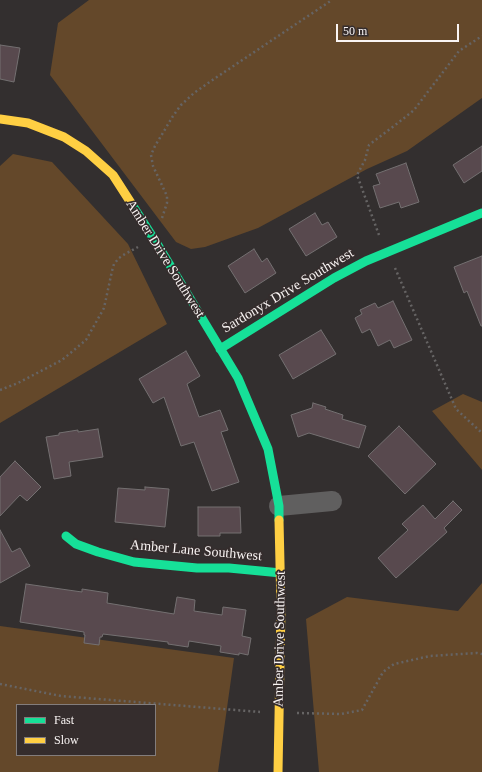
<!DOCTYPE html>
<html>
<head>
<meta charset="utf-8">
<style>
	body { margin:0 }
	#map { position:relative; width:482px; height:772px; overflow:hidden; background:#332f2f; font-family:"Times New Roman",serif }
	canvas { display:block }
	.legend { position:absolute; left:16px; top:704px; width:140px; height:52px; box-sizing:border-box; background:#352d2d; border:1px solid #837d7c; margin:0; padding:5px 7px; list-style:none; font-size:12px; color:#f9f4f3 }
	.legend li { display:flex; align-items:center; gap:8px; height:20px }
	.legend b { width:20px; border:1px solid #837d7c }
	.scale { position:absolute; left:336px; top:24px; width:123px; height:18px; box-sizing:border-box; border:2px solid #f9f4f3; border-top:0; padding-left:5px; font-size:12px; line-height:14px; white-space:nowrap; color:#f9f4f3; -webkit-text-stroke:3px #352d2d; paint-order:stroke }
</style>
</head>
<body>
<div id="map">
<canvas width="482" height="772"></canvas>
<ul class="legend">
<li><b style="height:5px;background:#16e098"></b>Fast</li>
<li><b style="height:5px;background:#ffcf43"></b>Slow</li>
</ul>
<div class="scale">50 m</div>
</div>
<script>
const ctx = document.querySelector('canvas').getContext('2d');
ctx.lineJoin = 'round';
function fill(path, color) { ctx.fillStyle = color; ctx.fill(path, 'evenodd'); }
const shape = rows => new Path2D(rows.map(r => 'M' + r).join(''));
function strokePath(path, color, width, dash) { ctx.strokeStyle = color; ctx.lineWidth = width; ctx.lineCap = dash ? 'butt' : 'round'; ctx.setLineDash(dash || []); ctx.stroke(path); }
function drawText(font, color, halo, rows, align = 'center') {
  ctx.font = font + ' "Times New Roman",serif'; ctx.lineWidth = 3.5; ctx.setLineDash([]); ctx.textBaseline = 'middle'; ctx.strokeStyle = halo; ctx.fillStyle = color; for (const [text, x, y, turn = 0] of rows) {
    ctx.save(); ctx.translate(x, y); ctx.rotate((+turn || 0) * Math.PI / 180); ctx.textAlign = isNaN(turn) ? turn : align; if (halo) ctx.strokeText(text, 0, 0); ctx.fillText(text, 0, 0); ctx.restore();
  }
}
const green = shape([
	[89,0,482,0,482,98,407,151,367,169,258,228,205,247,191,249,176,242,50,75,58,23],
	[13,154,52,162,128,244,167,324,0,423,0,166],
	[463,394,482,402,482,470,432,411],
	[482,583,482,772,319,772,306,619,347,597,458,611],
	[0,626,234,658,218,772,0,772],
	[17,705,155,705,155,755,17,755]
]);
const building = shape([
	[0,45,20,48,14,82,0,79,0,45],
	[482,146,482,171,464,183,453,165,482,146],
	[406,163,419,202,401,208,399,202,380,208,373,186,380,184,376,174,406,163],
	[315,213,322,225,328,222,337,237,306,256,289,229,315,213],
	[254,249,262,262,267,258,276,273,245,293,228,266,254,249],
	[482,256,482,326,481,326,467,291,464,293,454,267,482,256],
	[393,301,412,340,394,348,390,340,378,346,370,329,362,333,355,318,362,314,360,310,375,303,378,308,393,301],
	[321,330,336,354,293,379,279,355,321,330],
	[186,351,200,376,187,384,199,417,220,410,228,430,221,432,239,482,212,491,194,442,181,446,164,397,153,403,139,379,186,351],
	[313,403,326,407,325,409,343,415,342,419,366,426,359,448,309,433,298,437,291,415,312,408,313,403],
	[399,426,436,464,405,494,368,456,399,426],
	[98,429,103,457,69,462,71,476,54,479,46,437,59,435,59,433,78,430,78,432,98,429],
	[15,461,41,487,27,501,20,495,0,516,0,477,15,461],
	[145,487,169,489,165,527,115,522,118,488,145,490,145,487],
	[453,501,462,510,444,528,447,532,396,578,378,558,408,530,402,524,423,505,435,519,453,501],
	[198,507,240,507,241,533,220,533,220,536,198,536,198,507],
	[0,530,12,552,20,548,30,566,0,583,0,530],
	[26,584,82,592,82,589,108,593,107,603,174,614,177,597,195,600,194,611,222,615,223,607,246,610,242,636,251,638,248,655,239,653,239,655,220,652,221,646,189,641,188,647,168,644,168,642,103,634,102,637,100,637,99,645,84,643,85,635,84,635,84,632,20,622,26,584]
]);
const path = shape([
	[162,218,167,203,167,196,153,166,151,155,155,146,173,116,181,105,194,93,211,81,332,0],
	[379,235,357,175,365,160,369,145,403,119,414,110,459,51,482,36],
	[395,268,456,409,482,433],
	[0,390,18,383,62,360,86,340,104,308,112,271,114,264,119,258,125,254,138,247],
	[0,684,61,696,260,712],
	[297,713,341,714,362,710,383,672,394,664,430,656,477,653,482,654]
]);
const street = shape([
	[279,506,332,501]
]);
const fast = shape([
	[131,203,159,247,238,378,268,449,279,506,279,520],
	[220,349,334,278,366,261,482,213],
	[66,536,76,544,98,552,134,562,197,568,229,568,281,573]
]);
const slow = shape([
	[0,119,28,123,64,137,86,151,113,175,131,203],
	[278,772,281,608,279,520]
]);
const streetNames = [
	["Amber Drive Southwest",165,259,58],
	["Sardonyx Drive Southwest",288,291,-31],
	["Amber Lane Southwest",196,551,5],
	["Amber Drive Southwest",280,639,-89]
];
fill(green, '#64482a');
fill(building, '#58494e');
strokePath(building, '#747071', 1);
strokePath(path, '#666464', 2.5, [2, 3]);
strokePath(street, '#605f5f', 20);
strokePath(fast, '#16e098', 9);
strokePath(slow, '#ffcf43', 9);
drawText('14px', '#f9f4f3', '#352d2d', streetNames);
</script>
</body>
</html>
